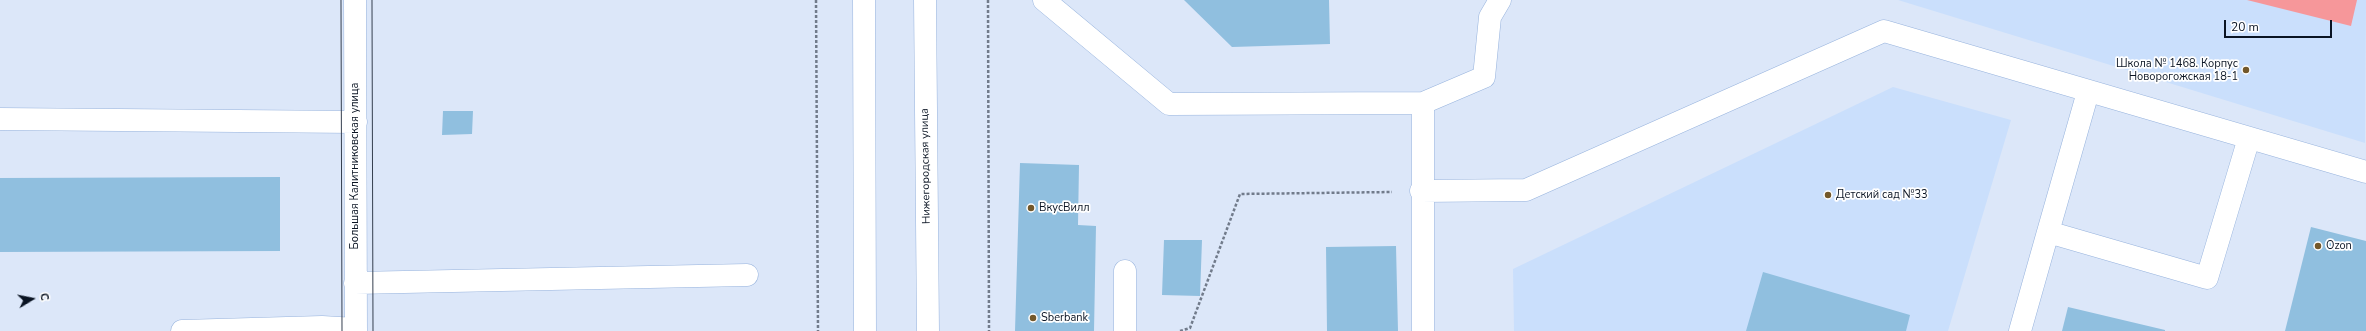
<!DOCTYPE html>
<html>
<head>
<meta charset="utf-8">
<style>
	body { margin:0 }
	#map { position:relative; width:2366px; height:331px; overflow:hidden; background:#dce7f9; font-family:"Nunito Sans",sans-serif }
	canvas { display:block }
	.north { position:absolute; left:12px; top:279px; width:40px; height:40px; -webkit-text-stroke:3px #fff; paint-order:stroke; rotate:80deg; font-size:11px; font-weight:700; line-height:16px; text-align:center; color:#0a1423 }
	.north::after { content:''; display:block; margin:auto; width:14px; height:18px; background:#0a1423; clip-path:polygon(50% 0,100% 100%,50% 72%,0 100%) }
	.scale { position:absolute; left:2224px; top:20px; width:108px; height:18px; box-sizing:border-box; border:2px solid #0a1423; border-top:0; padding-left:5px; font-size:12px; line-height:14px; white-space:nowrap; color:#0a1423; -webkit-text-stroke:3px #fff; paint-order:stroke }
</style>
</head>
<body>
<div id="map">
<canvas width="2366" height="331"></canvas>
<div class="north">С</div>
<div class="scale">20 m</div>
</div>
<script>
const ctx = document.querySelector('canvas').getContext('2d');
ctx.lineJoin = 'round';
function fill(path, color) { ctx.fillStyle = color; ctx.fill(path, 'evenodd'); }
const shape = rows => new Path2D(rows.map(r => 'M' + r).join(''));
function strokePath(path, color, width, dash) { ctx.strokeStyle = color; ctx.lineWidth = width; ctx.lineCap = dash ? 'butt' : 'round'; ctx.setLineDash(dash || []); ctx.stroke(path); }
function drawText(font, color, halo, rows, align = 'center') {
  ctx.font = font + ' "Nunito Sans",sans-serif'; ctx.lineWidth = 3.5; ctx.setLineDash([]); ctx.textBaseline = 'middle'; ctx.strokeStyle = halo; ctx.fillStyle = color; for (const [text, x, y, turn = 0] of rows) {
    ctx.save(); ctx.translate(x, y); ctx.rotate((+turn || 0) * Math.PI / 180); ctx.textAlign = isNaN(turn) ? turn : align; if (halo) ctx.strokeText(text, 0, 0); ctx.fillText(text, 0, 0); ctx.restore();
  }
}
const built = shape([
	[1898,0,2366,0,2365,143],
	[1893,87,2011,120,1948,331,1514,331,1513,269]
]);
const green = shape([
	[2247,0,2357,0,2351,26]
]);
const building = shape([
	[1184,0,1329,0,1330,44,1232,47],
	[443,111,473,111,472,134,442,135],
	[1020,163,1079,165,1078,225,1096,226,1094,331,1015,331],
	[280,177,280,251,0,252,0,178],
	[2311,227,2366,241,2366,331,2285,331],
	[1164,240,1202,240,1200,296,1162,295],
	[1396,246,1398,331,1327,331,1326,247],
	[1763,272,1910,315,1906,331,1746,331],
	[2068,307,2165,330,2165,331,2062,331]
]);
const path = shape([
	[816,0,818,331],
	[988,0,989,331],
	[1180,331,1190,328,1240,194,1392,192]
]);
const minor = shape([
	[355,0,356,331],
	[1044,0,1169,104,1423,103],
	[0,119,356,122],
	[1421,191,1526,190,1884,31,2366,172],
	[2048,232,2088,92],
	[355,283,747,275],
	[182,331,322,327,356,329],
	[1125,331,1125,271],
	[1423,331,1423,103,1484,77,1490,17,1500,0],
	[2020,331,2048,232,2207,278,2249,138]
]);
const major = shape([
	[864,0,865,331],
	[925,0,928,331]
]);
const tram = shape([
	[341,0,342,331],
	[372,0,373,331]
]);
const markers = [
	[2246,70,4,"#73582a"],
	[1828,195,4,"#73582a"],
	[1031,208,4,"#73582a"],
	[2318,246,4,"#73582a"],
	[1033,318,4,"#73582a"]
];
const poiNames = [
	["Школа № 1468. Корпус",2238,64,"right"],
	["Новорогожская 18-1",2238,77,"right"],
	["Детский сад №33",1836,195],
	["ВкусВилл",1039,208],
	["Ozon",2326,246],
	["Sberbank",1041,318]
];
const streetNames = [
	["Большая Калитниковская улица",355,166,-90],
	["Нижегородская улица",926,166,-91]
];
fill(built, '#cadffc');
fill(green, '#f6979a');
fill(building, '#90bfdf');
strokePath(minor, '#97b3dd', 23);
strokePath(major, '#97b3dd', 23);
strokePath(path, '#717b8b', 2.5, [3, 2]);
strokePath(minor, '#fff', 22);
strokePath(major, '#fff', 22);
strokePath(tram, '#353f4f', 1);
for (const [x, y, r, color] of markers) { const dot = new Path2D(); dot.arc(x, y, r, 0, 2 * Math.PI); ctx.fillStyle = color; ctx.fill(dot); strokePath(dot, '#fff', 1.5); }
drawText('11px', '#0a1423', '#fff', poiNames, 'left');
drawText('11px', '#0a1423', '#fff', streetNames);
</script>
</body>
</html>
